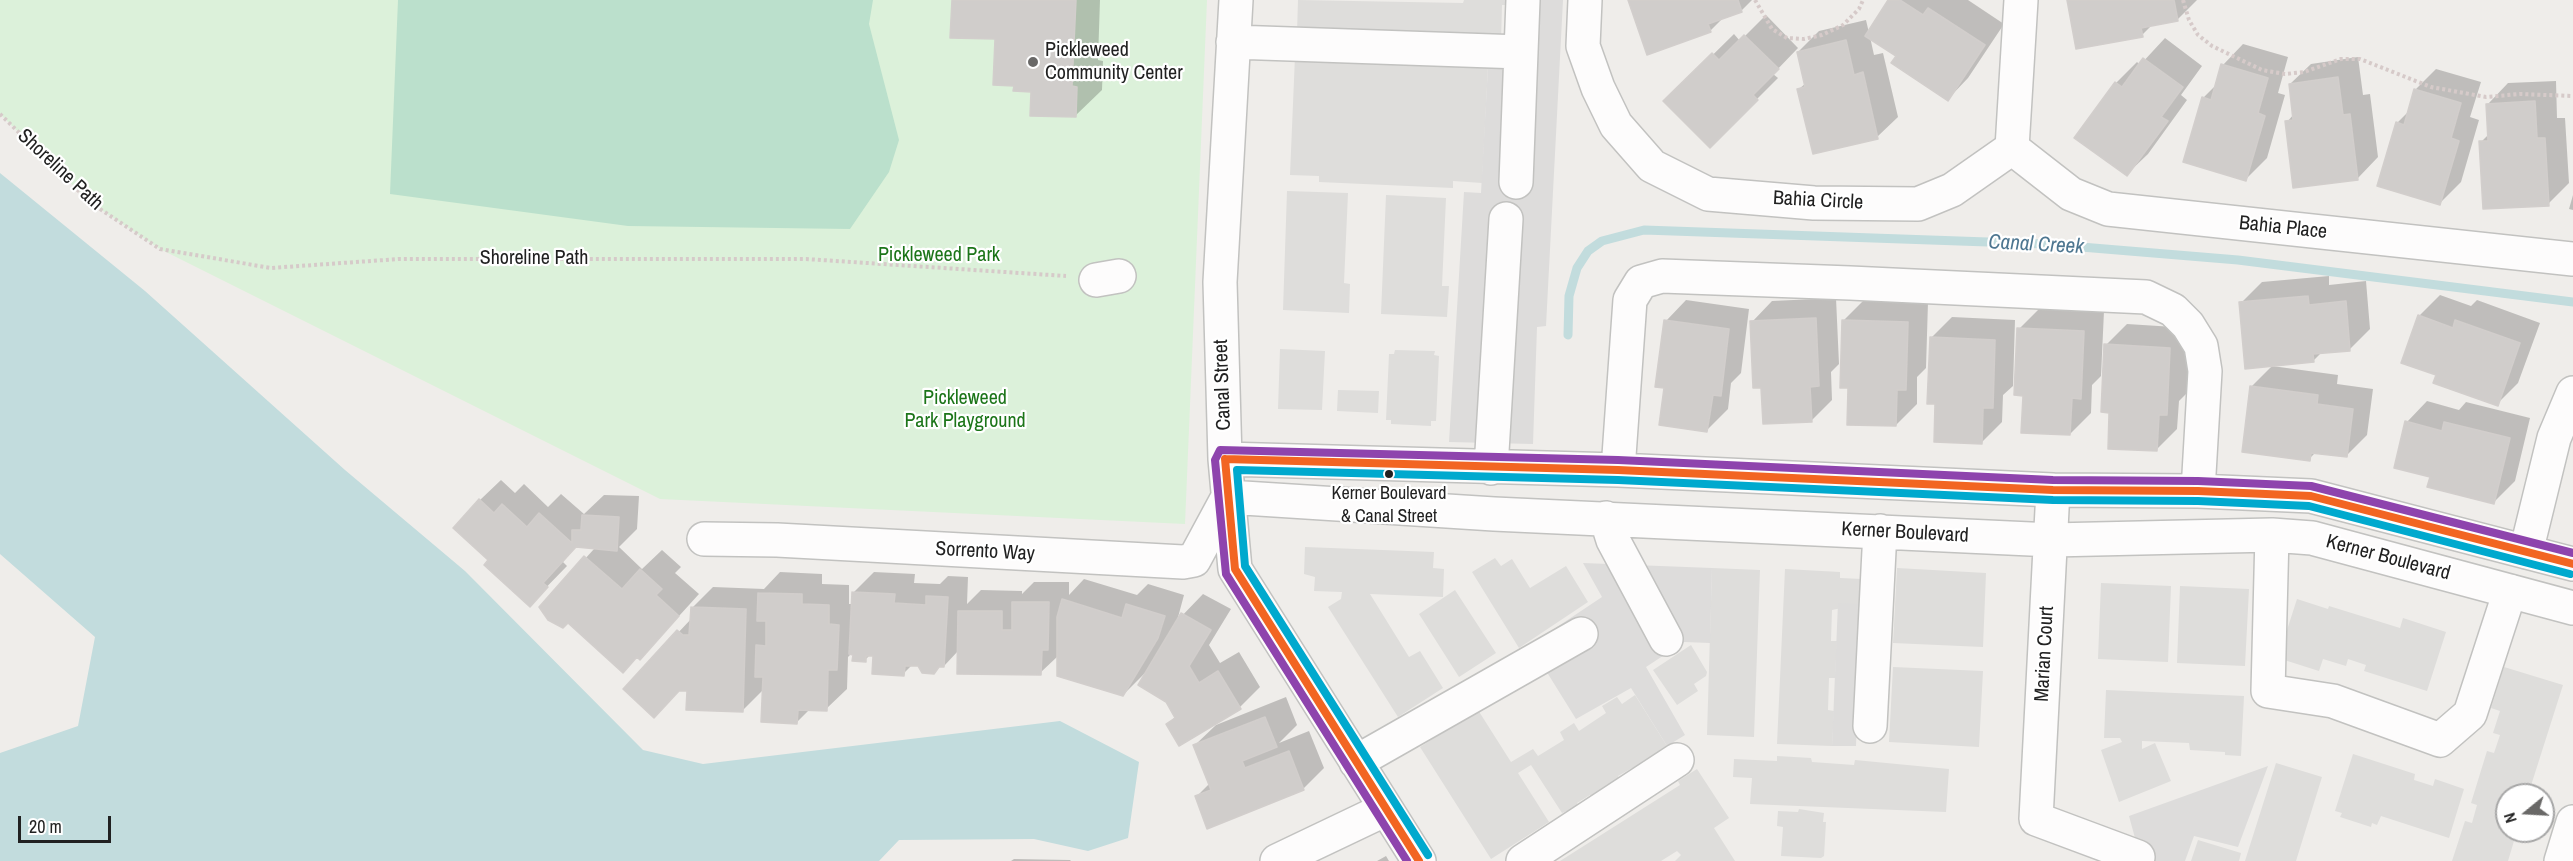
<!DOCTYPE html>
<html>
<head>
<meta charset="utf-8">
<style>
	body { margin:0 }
	#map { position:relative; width:2573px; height:861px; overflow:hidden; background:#efedea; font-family:"Archivo Narrow",sans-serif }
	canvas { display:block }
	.north { position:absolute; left:2495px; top:783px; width:60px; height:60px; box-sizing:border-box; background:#fff; border:2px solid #a6a6a6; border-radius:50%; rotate:252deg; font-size:16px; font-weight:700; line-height:24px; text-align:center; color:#212121 }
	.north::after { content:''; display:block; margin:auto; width:21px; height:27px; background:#696867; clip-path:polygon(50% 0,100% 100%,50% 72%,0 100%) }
	.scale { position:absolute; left:18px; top:816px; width:93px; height:27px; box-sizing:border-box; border:3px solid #212121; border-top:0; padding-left:8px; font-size:18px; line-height:21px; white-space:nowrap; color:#212121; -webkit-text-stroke:4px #fff; paint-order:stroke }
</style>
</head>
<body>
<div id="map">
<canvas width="2573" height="861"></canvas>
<div class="north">N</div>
<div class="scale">20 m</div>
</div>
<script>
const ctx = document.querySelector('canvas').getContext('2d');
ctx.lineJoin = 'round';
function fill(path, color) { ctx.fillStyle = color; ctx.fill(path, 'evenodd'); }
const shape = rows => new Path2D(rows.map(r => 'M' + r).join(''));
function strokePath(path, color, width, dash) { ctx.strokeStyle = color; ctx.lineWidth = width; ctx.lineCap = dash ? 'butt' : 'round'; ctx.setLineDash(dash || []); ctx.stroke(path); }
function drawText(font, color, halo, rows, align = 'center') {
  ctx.font = font + ' "Archivo Narrow",sans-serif'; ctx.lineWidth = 4.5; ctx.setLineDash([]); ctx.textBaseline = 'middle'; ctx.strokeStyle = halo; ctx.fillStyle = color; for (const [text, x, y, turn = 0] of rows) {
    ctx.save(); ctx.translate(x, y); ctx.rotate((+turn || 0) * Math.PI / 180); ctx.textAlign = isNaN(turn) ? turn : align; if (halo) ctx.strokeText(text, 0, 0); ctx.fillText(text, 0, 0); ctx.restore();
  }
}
const residential = shape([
	[1298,0,1463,3,1464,0,1513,0,1513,5,1502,5,1501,42,1297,33],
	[1295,56,1488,67,1482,183,1453,181,1453,188,1319,182,1319,176,1290,175],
	[1287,191,1348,193,1344,283,1350,284,1349,313,1283,310],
	[1386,195,1446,198,1442,286,1449,286,1447,317,1381,314],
	[1280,349,1325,351,1322,410,1278,409],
	[1395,350,1435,351,1434,355,1439,356,1436,421,1431,421,1431,426,1391,424,1391,420,1386,420,1389,354,1394,354],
	[1338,390,1379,391,1378,413,1337,411],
	[1305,547,1434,552,1433,568,1444,569,1443,597,1370,594,1409,657,1420,651,1443,688,1398,717,1328,607,1341,599,1342,592,1314,591,1315,577,1304,574],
	[1495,558,1501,566,1512,559,1530,588,1566,566,1588,602,1519,648,1472,572],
	[1712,568,1760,570,1754,737,1707,735],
	[1897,568,1986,573,1983,647,1893,643],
	[1785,569,1840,572,1840,578,1862,579,1861,604,1832,610,1831,641,1837,641,1835,678,1829,678,1828,710,1834,711,1832,746,1777,744],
	[2101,583,2171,586,2168,662,2098,659],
	[2180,586,2249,589,2245,666,2177,663],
	[1455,590,1496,653,1459,677,1419,614],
	[2297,599,2328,609,2329,606,2400,628,2403,618,2446,632,2427,691,2364,671,2366,665,2348,659,2346,666,2323,659,2319,671,2278,658],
	[1691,645,1707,672,1706,676,1694,684,1698,691,1677,705,1653,670],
	[1893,667,1983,671,1979,747,1889,742],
	[2504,667,2563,685,2528,795,2507,795,2507,831,2517,831,2508,861,2452,861,2465,821,2472,823,2477,805,2471,803,2487,751,2494,753,2500,735,2493,733,2500,711,2491,708],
	[2106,690,2244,696,2241,756,2225,755,2225,752,2190,750,2189,743,2142,741,2142,749,2155,743,2171,781,2119,802,2101,750,2122,742,2120,738,2104,738],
	[1635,695,1667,746,1660,750,1664,756,1654,762,1650,757,1642,762,1645,768,1636,774,1632,768,1618,776,1621,782,1612,788,1608,784,1601,789,1604,794,1593,800,1590,795,1577,803,1580,808,1570,815,1567,811,1562,813,1531,765,1518,773,1549,822,1491,859,1420,747,1478,710,1511,762,1533,749,1538,756,1564,740,1560,732,1574,723,1579,731,1606,713,1602,706,1617,697,1622,704],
	[2353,754,2415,774,2414,780,2433,786,2435,779,2464,789,2449,838,2381,816,2377,825,2372,823,2371,827,2340,817,2342,813,2335,811],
	[1777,756,1811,758,1812,762,1854,765,1855,760,1949,769,1946,812,1750,804,1752,778,1733,777,1734,759,1777,761],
	[2276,763,2322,777,2296,861,2245,861],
	[1697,769,1729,818,1714,828,1735,861,1675,861,1681,855,1677,851,1661,861,1560,861,1680,785,1678,781],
	[1799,809,1824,813,1823,822,1826,822,1824,856,1821,858,1781,856,1783,827,1777,826,1778,811,1798,812],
	[2198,840,2241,853,2239,861,2191,861]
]);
const religious = shape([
	[1531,0,1563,0,1546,326,1537,327,1533,444,1449,442,1464,192,1481,193,1488,67],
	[1583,563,1712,568,1710,643,1684,642,1646,667,1685,735,1667,746,1631,688,1576,719,1530,645,1602,597],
	[1838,603,1861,604,1856,746,1832,746],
	[2268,766,2238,847,2194,836,2185,861,2116,861,2135,838,2129,816]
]);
const park = shape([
	[0,0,1207,0,1185,524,660,499,160,249,91,203,0,114]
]);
const pitch = shape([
	[398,0,873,0,869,24,899,140,889,172,850,229,628,226,390,194]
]);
const water = shape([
	[0,173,145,291,345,470,465,571,643,750,703,764,1060,721,1139,762,1128,838,1088,851,1034,839,899,840,879,861,0,861,0,753,78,726,95,637,0,554]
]);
const shadow = shape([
	[953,0,1100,0,1098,60,1103,61,1102,90,1075,116,1033,91,1015,85,996,38],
	[1629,0,1752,0,1741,11,1724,17,1710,31],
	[1890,0,1968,0,2004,24,1968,78,1948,99,1898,55,1870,37,1874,55,1883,53,1898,117,1877,137,1799,89,1806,83,1798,52,1819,31,1866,20,1869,33],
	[2069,0,2197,0,2177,20,2153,24,2142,35],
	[1766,15,1798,48,1773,74,1778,78,1710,146,1666,101,1734,34,1740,41],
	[2165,38,2202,66,2181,95,2187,100,2148,154,2127,174,2116,83,2137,62,2140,65],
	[2243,44,2288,57,2278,93,2285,95,2267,158,2246,179,2203,98,2217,84,2223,65],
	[2358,57,2363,95,2370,94,2378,157,2358,178,2287,122,2294,114,2290,84,2311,64],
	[2436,69,2481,82,2470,117,2479,120,2461,182,2440,203,2397,123,2409,111,2415,90],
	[2556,81,2557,118,2565,118,2569,183,2548,204,2481,142,2490,133,2488,104,2508,83],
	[2573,195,2573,210,2569,209],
	[2329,276,2329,285,2366,281,2370,329,2349,350,2322,352,2313,361,2241,303,2262,282],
	[2440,295,2471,306,2477,300,2540,323,2518,383,2497,404,2419,316],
	[1836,298,1839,364,1831,372,1832,400,1811,421,1762,386,1752,322,1772,301],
	[1686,300,1749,309,1741,373,1731,383,1728,409,1707,430,1665,387,1666,321],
	[1864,300,1928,302,1926,368,1917,377,1917,404,1896,425,1850,387,1843,321],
	[2040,308,2104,311,2101,376,2092,385,2091,413,2070,434,2025,394,2019,329],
	[1952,317,2015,320,2013,386,2003,395,2002,422,1981,443,1937,403,1931,338],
	[2127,324,2190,328,2187,393,2179,401,2177,429,2156,450,2111,411,2106,345],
	[2272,366,2338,375,2337,384,2373,389,2367,435,2346,456,2316,452,2309,459,2251,387],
	[2427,401,2459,410,2466,402,2530,418,2515,481,2494,502,2407,422],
	[501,480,515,493,524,484,548,507,561,494,584,514,604,495,639,496,637,529,619,547,642,569,662,550,681,567,675,573,699,594,660,637,569,621,541,607,594,549,577,545,563,562,567,566,530,604,490,560,480,500],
	[780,572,822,574,822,584,849,585,849,604,853,604,853,593,874,572,915,574,914,583,940,584,948,576,968,577,967,604,981,590,1022,591,1022,594,1034,582,1069,582,1069,595,1084,579,1137,595,1148,584,1184,595,1177,621,1203,594,1231,609,1209,645,1220,663,1239,652,1260,687,1240,707,1168,724,1176,716,1146,672,1123,695,1058,656,1040,673,959,650,944,666,913,664,903,674,875,655,870,655,865,660,852,653,848,657,847,689,826,709,810,709,797,722,764,689,742,711,688,689,625,689,692,618,692,608,713,587,764,589],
	[1286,697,1297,725,1279,743,1309,731,1324,768,1303,789,1196,797,1210,783,1195,745,1216,725],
	[1386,856,1389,861,1377,861],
	[1014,859,1070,860,1071,861,1011,861]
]);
const stream = shape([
	[1568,335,1569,296,1577,268,1588,251,1602,241,1644,230,2045,244,2238,260,2573,302]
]);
const building = shape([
	[952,0,1076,0,1072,86,1077,87,1076,117,1030,116,1031,92,1013,91,1014,86,993,85,995,39,950,38,952,0],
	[1628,0,1738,0,1742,12,1708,24,1711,32,1647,55,1628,0],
	[1888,0,1900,0,1923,15,1928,8,1985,45,1948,101,1891,63,1896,56,1865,36,1888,0],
	[2067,0,2174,0,2178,21,2141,28,2143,37,2076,49,2067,0],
	[1744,35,1779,69,1753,95,1758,100,1710,148,1663,101,1712,53,1719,60,1744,35],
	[1846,40,1854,75,1863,72,1878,139,1813,154,1797,89,1805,87,1797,52,1846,40],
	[2143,58,2183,87,2161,117,2168,121,2127,176,2074,138,2115,82,2122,87,2143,58],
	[2221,64,2268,78,2258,113,2265,116,2246,181,2183,162,2202,97,2211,100,2221,64],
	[2338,77,2343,115,2350,114,2358,180,2293,188,2285,121,2293,120,2289,84,2338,77],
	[2414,89,2461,103,2451,138,2459,141,2440,205,2377,186,2396,122,2404,125,2414,89],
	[2535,101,2537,138,2545,138,2549,206,2483,209,2479,141,2488,141,2486,104,2535,101],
	[2308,296,2309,305,2346,301,2350,351,2313,354,2314,362,2245,369,2239,302,2308,296],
	[2418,315,2453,328,2455,320,2520,343,2498,406,2433,383,2436,375,2401,363,2418,315],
	[1816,318,1819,386,1810,387,1812,422,1763,424,1761,388,1753,388,1750,321,1816,318],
	[1664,320,1729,329,1721,396,1713,395,1707,432,1659,425,1664,388,1655,387,1664,320],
	[1842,320,1908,322,1906,390,1897,390,1896,426,1847,425,1848,388,1840,388,1842,320],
	[2017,328,2084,331,2081,399,2072,398,2070,435,2021,433,2023,396,2014,395,2017,328],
	[1930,337,1995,340,1993,408,1983,408,1982,444,1934,442,1935,404,1927,404,1930,337],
	[2104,344,2170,348,2167,415,2159,415,2157,451,2108,449,2109,413,2101,412,2104,344],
	[2250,386,2318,395,2317,404,2353,409,2347,457,2311,453,2310,461,2242,452,2250,386],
	[2405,421,2442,431,2444,422,2510,438,2494,504,2427,487,2430,477,2394,468,2405,421],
	[479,499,494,513,502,504,527,527,539,513,572,543,572,530,581,530,582,515,619,517,617,551,576,547,543,583,548,587,530,607,484,565,488,560,453,528,479,499],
	[584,556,622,589,640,569,662,589,656,595,679,616,640,660,637,657,623,673,568,623,563,628,548,620,539,607,584,556],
	[852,592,895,594,894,603,926,605,926,596,948,597,944,667,939,667,934,674,922,673,918,666,905,666,904,676,872,674,873,656,866,656,866,662,852,661,853,655,849,654,852,592],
	[758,593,802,594,802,604,829,605,829,624,839,625,837,670,828,670,827,711,798,710,797,724,761,722,763,677,755,677,756,645,766,646,766,621,757,621,758,593],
	[1062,599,1122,618,1126,604,1165,616,1158,638,1123,696,1057,676,1057,617,1062,599],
	[1012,602,1049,602,1048,650,1042,650,1041,675,957,674,958,611,1002,611,1002,630,1012,630,1012,602],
	[691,607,746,609,743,712,686,710,687,691,679,691,654,718,623,689,677,630,683,635,689,635,691,607],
	[1181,613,1211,630,1189,666,1199,683,1218,671,1241,709,1179,746,1166,724,1175,718,1166,702,1138,685,1181,613],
	[1265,717,1277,747,1242,761,1245,768,1289,751,1304,790,1207,829,1195,796,1211,790,1193,745,1265,717]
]);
const path = shape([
	[1755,0,1772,29,1787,38,1804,39,1822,35,1843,25,1859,9,1863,0],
	[2183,0,2189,20,2198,35,2212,46,2262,70,2285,74,2304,72,2341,59,2360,59,2431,87,2486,97,2520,94,2573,96],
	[0,114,91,203,160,249,271,268,399,259,806,259,1066,276]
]);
const minor = shape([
	[1236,0,1220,282,1225,459,1235,569,1419,861],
	[1585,0,1583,46,1598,88,1616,125,1652,166,1708,194,1814,203,1918,204,1952,190,2012,148,2021,0],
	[1233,42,1521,52,1523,0],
	[2012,148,2071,194,2108,209,2573,259],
	[1516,182,1521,52],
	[1096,280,1119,276],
	[1225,459,1618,470,2053,490,2198,491,2311,496,2573,564],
	[1491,468,1506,219],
	[1618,470,1630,300,1641,282,1662,276,1850,283,2146,297,2173,310,2188,325,2201,346,2205,371,2198,491],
	[2053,490,2036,819,2138,857],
	[1228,497,1494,514,2052,540,2272,535,2312,538,2573,608],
	[1606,518,1613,540,1666,639],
	[2272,535,2268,691,2333,701,2440,740,2470,714,2510,591],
	[704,539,777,540,1183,562,1194,560,1228,497],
	[2526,552,2554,438,2573,393],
	[1870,726,1880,531],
	[1356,762,1581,634],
	[1277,861,1386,809],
	[1523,861,1677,760],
	[2561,861,2573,822]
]);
const bus1 = shape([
	[1225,459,1618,470,2053,490,2198,491,2311,496,2573,564],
	[1225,459,1235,569,1419,861]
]);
const bus2 = shape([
	[1428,855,1245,566,1237,470,1618,480,2053,500,2198,501,2309,506,2570,574]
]);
const bus3 = shape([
	[1407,861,1226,574,1215,460,1220,450,1618,460,2053,480,2198,481,2311,486,2573,553]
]);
const markers = [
	[1033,62,6,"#696867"],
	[1389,474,5,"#212121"]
];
const busNames = [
	["Kerner Boulevard",1389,494],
	["& Canal Street",1389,517]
];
const poiNames = [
	["Pickleweed",1045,51],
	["Community Center",1045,74]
];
const streetNames = [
	["Shoreline Path",60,170,43],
	["Bahia Circle",1818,201,3],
	["Bahia Place",2283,228,6],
	["Shoreline Path",534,259],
	["Canal Street",1223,385,-92],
	["Kerner Boulevard",1905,533,3],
	["Sorrento Way",985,552,3],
	["Kerner Boulevard",2388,558,15],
	["Marian Court",2045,654,-87]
];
const parkNames = [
	["Pickleweed Park",939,256],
	["Pickleweed",965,399],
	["Park Playground",965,422]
];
const waterNames = [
	["Canal Creek",2036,245,3]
];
fill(residential, '#dedddb');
fill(religious, '#dddcdb');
fill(park, '#dcf1da');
fill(pitch, '#bbe0cc');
fill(water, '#c2dcdd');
fill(shadow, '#0003');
strokePath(stream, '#c2dcdd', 9);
fill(building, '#d0cdcb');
strokePath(building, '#d2cecc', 1.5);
strokePath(minor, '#c2c2c0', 36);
strokePath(path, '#d6cac9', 4, [3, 3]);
strokePath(minor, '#fdfcfc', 33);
strokePath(bus1, '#f26522', 8);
strokePath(bus2, '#00a9ce', 8);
strokePath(bus3, '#8e44ad', 8);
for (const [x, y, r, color] of markers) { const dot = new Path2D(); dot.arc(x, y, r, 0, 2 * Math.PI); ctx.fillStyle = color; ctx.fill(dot); strokePath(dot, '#fff', 2); }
drawText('18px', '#212121', '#fff', busNames);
drawText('20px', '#212121', '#fff', poiNames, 'left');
drawText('20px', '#212121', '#fff', streetNames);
drawText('20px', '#1c7519', '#fff', parkNames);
drawText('italic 21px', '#4d7690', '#fff', waterNames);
</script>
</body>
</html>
